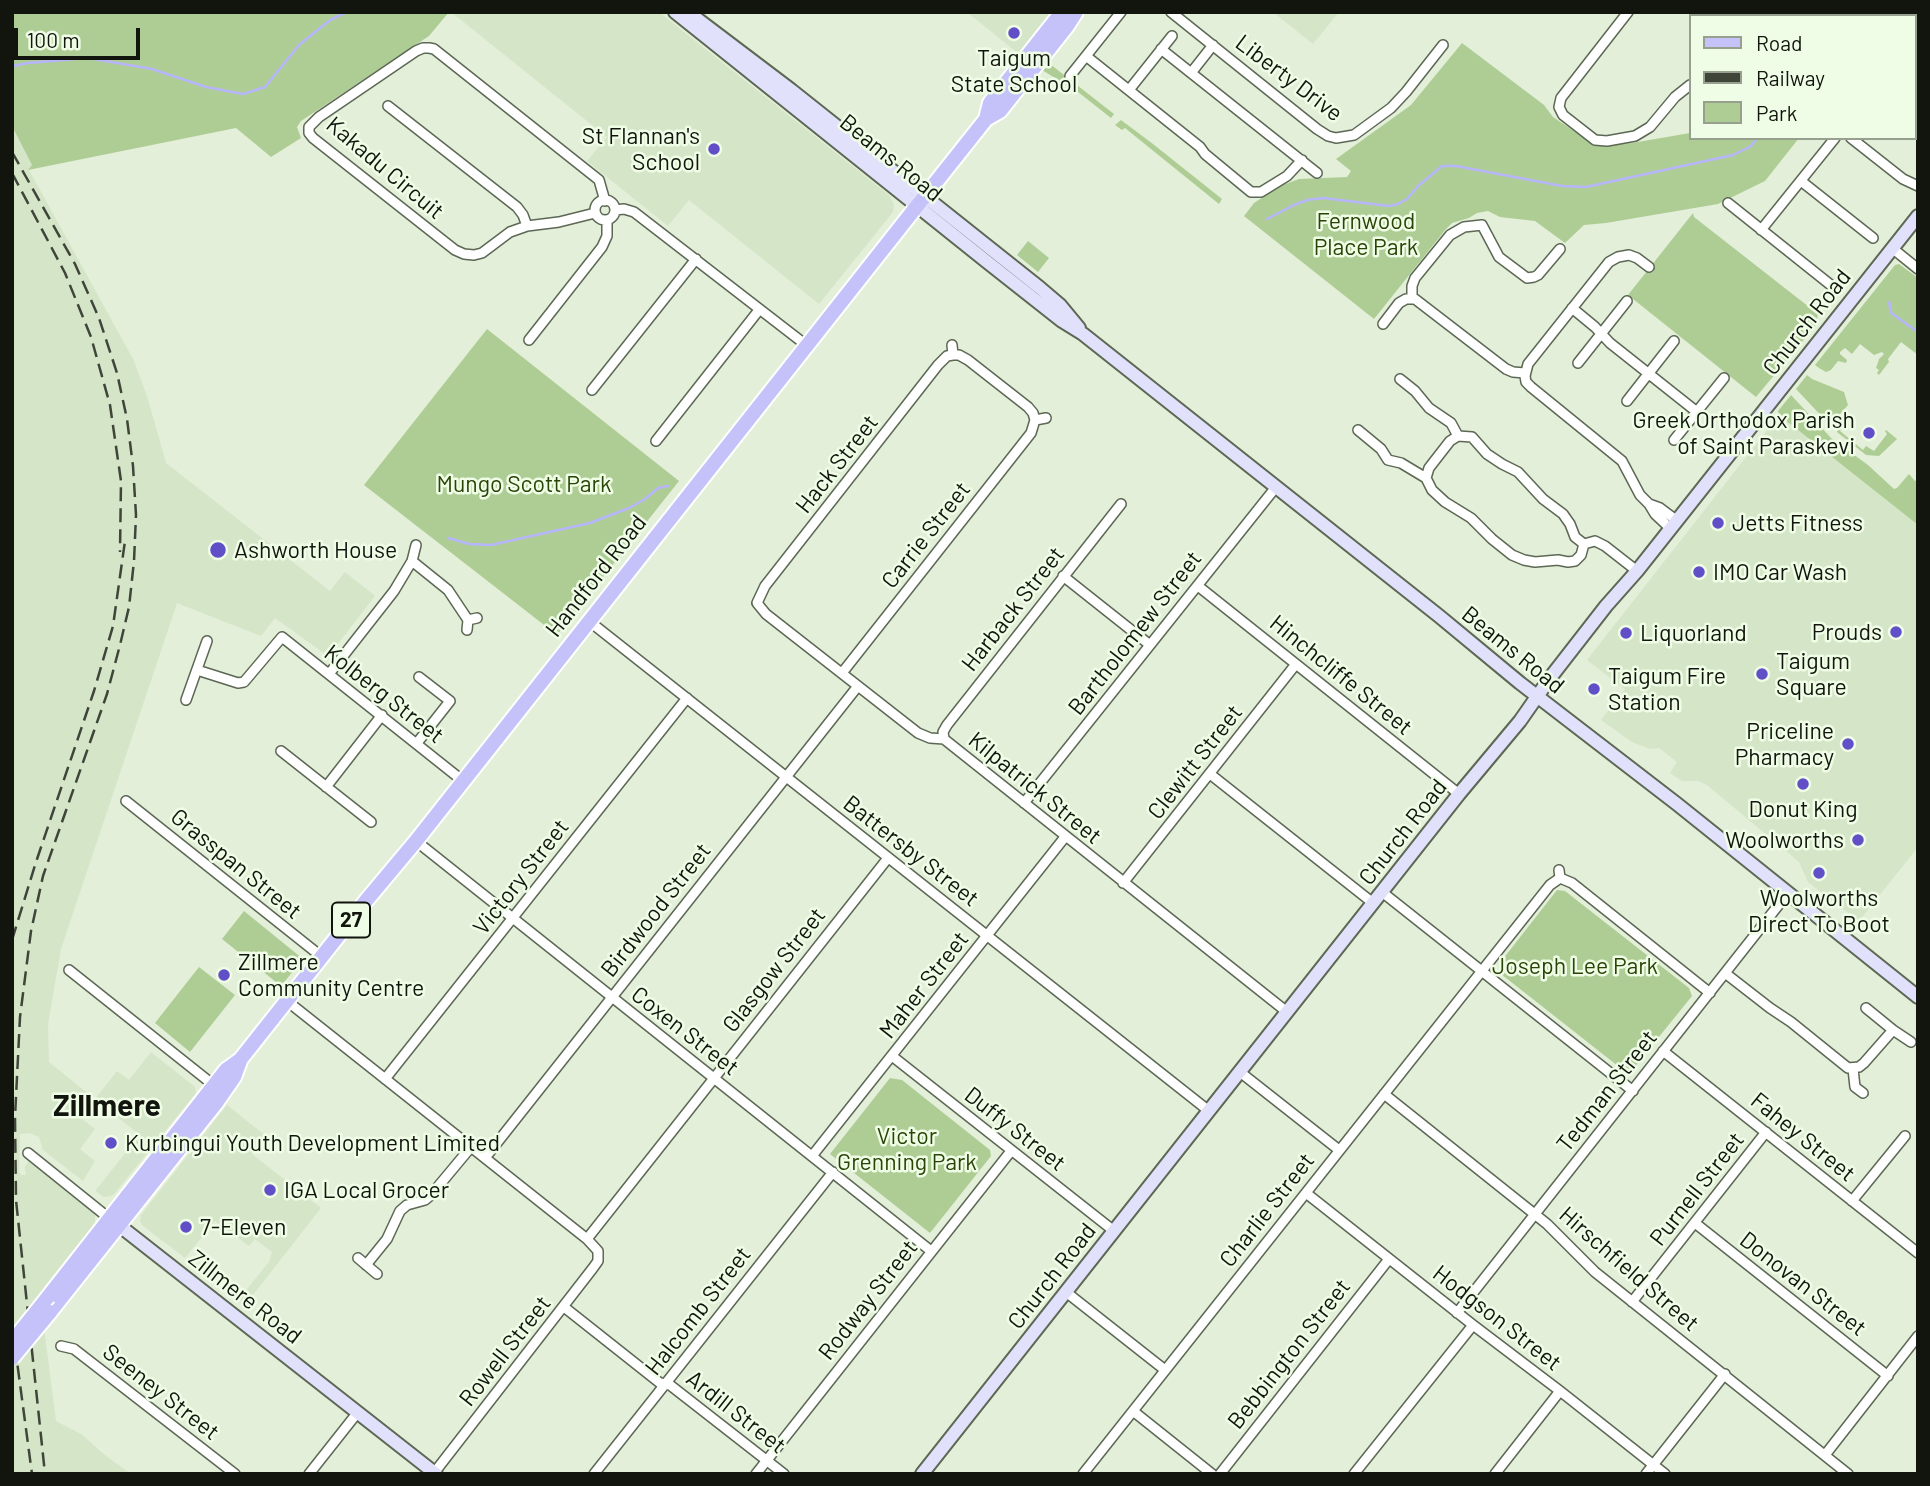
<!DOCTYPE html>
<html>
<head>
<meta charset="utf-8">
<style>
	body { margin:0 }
	#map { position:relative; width:1930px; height:1486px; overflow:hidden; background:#e3efd9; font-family:Barlow,sans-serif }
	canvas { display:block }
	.frame { position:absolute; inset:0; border:14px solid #11150d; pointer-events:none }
	.legend { position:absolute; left:1689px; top:14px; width:228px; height:126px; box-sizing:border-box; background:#f0fde6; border:2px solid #97a08f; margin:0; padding:9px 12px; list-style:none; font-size:21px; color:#11150d }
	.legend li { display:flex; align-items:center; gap:14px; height:35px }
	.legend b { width:35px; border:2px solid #97a08f }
	.scale { position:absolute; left:14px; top:28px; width:126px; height:32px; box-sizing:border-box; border:4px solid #11150d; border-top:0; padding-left:9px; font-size:21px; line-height:24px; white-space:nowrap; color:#11150d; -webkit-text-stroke:5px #f0fde6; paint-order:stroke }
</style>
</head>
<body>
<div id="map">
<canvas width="1930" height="1486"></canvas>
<div class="frame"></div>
<ul class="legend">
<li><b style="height:9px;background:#c5c2fa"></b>Road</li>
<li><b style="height:9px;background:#40453a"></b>Railway</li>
<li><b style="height:19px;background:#aecd95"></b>Park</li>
</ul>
<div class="scale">100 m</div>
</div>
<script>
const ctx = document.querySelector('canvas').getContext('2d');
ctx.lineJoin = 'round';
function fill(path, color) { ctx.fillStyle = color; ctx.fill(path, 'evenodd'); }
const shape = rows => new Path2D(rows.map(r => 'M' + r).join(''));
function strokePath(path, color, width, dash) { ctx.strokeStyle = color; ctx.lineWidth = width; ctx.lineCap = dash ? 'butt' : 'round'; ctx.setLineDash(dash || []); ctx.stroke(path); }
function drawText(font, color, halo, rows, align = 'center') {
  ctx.font = font + ' Barlow,sans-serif'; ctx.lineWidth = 5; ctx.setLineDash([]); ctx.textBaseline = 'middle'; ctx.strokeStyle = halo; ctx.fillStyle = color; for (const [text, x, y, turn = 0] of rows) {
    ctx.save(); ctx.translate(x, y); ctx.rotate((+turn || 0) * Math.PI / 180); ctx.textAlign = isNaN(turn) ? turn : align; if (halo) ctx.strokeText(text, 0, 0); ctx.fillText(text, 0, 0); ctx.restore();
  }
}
const built = shape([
	[451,12,659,12,890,196,894,205,893,212,819,304,689,200,668,226,587,161,607,137],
	[967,12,1052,12,1019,54],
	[1273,12,1339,12,1313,44],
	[12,126,32,165,29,170,133,359,147,396,166,463,330,591,345,572,375,596,333,650,325,654,275,618,261,636,177,603,61,949,48,1024,49,1062,86,1092,72,1111,95,1129,80,1149,95,1161,83,1181,43,1150,39,1137,29,1133,20,1134,19,1172,21,1175,26,1175,25,1166,29,1161,95,1213,95,1224,44,1287,41,1294,12,1331],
	[1779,415,1918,525,1918,847,1859,921,1808,882,1799,862,1707,785,1698,781,1682,781,1670,773,1677,762,1659,748,1650,749,1632,742,1601,720,1625,689,1587,660],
	[151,1052,195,1087,196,1093,114,1194,111,1196,104,1197,95,1191,140,1135,95,1099,117,1071,129,1080],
	[227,1105,266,1136,252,1154,321,1208,245,1305,239,1299,269,1262,272,1252,255,1239,249,1246,215,1221,185,1258,142,1225,140,1221,141,1215],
	[44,1328,56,1421,81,1434,106,1456,131,1474,12,1474,12,1368]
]);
const green = shape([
	[12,12,449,12,429,36,301,121,297,127,301,138,271,157,236,128,28,170,32,165,12,126],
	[1462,43,1544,105,1553,117,1589,141,1599,145,1632,143,1690,133,1690,138,1799,138,1765,181,1718,204,1606,223,1584,225,1565,243,1535,221,1500,217,1488,211,1477,213,1469,218,1452,223,1446,229,1374,319,1244,216,1254,203,1280,186,1299,179,1347,177,1351,171,1336,159,1411,105],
	[1050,64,1114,114,1111,118,1078,92,1042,70],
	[1121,120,1153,144,1222,199,1219,204,1125,128,1122,130,1115,125],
	[1693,213,1694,217,1818,314,1816,325,1756,397,1628,295],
	[1028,241,1049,258,1038,272,1017,255],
	[1899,264,1918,278,1918,355,1901,342,1888,359,1889,362,1879,375,1877,373,1879,370,1876,368,1879,359,1884,354,1882,352,1874,355,1860,344,1852,354,1845,348,1840,352,1840,354,1847,360,1846,363,1838,361,1831,370,1826,372,1819,368,1815,365,1895,265],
	[487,329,679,481,557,635,364,485],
	[1807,375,1812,379,1844,392,1848,405,1832,423,1827,422,1796,389],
	[1791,395,1831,438,1868,465,1894,489,1897,488,1909,474,1915,481,1918,479,1918,525,1779,415,1778,411],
	[1845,420,1847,421,1840,431,1863,450,1866,446,1874,451,1887,434,1885,431,1886,430,1897,439,1879,456,1866,455,1837,432,1838,428],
	[1557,890,1565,891,1689,988,1692,996,1633,1069,1623,1070,1501,974,1499,964],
	[244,911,303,959,281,986,222,939],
	[199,967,235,995,190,1052,155,1023],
	[890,1078,902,1080,990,1150,991,1156,930,1233,830,1154]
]);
const stream = shape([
	[1897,16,1898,12],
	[12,66,28,63,88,58,152,69,206,87,243,94,265,87,299,45,330,20,347,12],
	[1267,219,1294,205,1307,200,1323,198,1389,206,1398,204,1407,199,1418,186,1442,166,1456,166,1562,186,1586,187,1733,155,1751,146,1757,138],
	[1889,302,1891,313,1918,332],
	[448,538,469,544,491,545,590,523,629,508,645,499,658,488,668,486]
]);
const street = shape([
	[1171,12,1317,129,1328,136,1336,138,1354,135,1391,108,1406,92,1443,45],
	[1628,12,1561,98,1559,107,1563,115,1595,140,1607,141,1635,136,1650,127,1675,97,1690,85],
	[1750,16,1751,12],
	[1161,49,1317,173],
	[1086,56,1200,147,1205,154,1251,192,1261,192,1287,176,1302,160],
	[1191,73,1213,45],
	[1070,76,1121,12],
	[1129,90,1172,36],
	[388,106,517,207,523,215,527,226],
	[1914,106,1918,109],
	[1851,138,1903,179,1918,186],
	[1801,181,1873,238],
	'595 210a10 10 0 1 1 20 0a10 10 0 1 1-20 0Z',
	[1728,203,1832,286],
	[615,210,624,209,634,212,806,345],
	[595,213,559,222,527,226,510,232,482,253,474,255,464,254,455,250,313,138,309,133,309,127,319,117,416,51,423,48,429,48,434,49,599,180,605,201],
	[1761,230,1835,138],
	[1892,248,1918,269],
	[1649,267,1637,258,1629,255,1618,257,1609,262,1528,364,1525,376,1526,382,1531,387,1622,461,1640,495,1649,504,1655,514,1670,528],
	[1412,298,1412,286,1415,278,1450,235,1464,227,1482,225,1499,257,1527,278,1534,277,1538,275,1560,249],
	[1572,308,1595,327,1610,343,1697,412],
	[1383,324,1399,303,1406,299,1415,299,1506,369,1513,372,1525,373],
	[529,340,602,247,607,236,607,220],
	[952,345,953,355,959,355,968,360,1028,407,1033,413,1035,420,1046,418],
	[953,355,947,356,938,365,765,586,757,603,766,614,918,733,930,738,944,739,1287,1012],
	[1578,363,1627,301],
	[1400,379,1415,391,1429,408,1451,423,1458,436],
	[592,390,696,259],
	[1627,401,1674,341],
	[1358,430,1381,449,1388,460,1401,463,1426,478],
	[1674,440,1724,378],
	[656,441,759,310],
	[1649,504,1660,508,1676,520],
	[1584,544,1575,537,1570,524,1563,514,1543,499,1518,472,1502,464,1487,454,1472,437,1458,436,1450,441,1429,468,1426,478,1432,490,1445,502,1471,518,1492,539,1512,555,1524,560,1535,562,1558,560,1568,562,1575,561,1581,555,1584,544,1595,541,1605,546,1637,571],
	[412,561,448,590,468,620],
	[1063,576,1150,645],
	[1198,586,1459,794],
	[589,621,1209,1111],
	[467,630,468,620,477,618],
	[197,670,238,683,244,682,282,637,463,781],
	[842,673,1031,433,1035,420],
	[329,674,394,591,412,561,416,545],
	[186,700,207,641],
	[944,739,943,732,947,725,1121,504],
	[417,743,450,701,419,677],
	[281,751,371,822],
	[1210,774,1373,903],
	[326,787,382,715],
	[126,801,322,957],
	[1024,803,1276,487],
	[416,841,931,1251],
	[1560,878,1572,883,1710,993],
	[1123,883,1296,664],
	[1382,892,1633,1091],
	[69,970,216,1087],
	[1725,973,1770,1008,1791,1022,1848,1068,1859,1067,1864,1063,1893,1030],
	[287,1001,587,1239,598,1251,598,1261,593,1268,434,1473],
	[1866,1008,1893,1030,1911,1042],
	[1663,1051,1918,1253],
	[892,1056,1114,1231],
	[1853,1069,1855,1087,1863,1093],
	[1240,1072,1339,1150],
	[385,1079,687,698],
	[1384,1094,1547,1224,1595,1272,1848,1474],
	[28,1153,110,1219],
	[812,1156,1065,837],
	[485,1158,858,686],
	[1306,1193,1473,1325,1560,1391,1665,1474],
	[1852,1201,1905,1136],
	[1695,1223,1888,1376],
	[587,1239,888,858],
	[358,1258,377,1274],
	[366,1265,387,1239,400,1211,407,1205,425,1200,431,1195,471,1147],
	[1066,1292,1165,1370],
	[1632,1302,1766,1132],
	[564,1307,660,1383,670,1385,784,1474],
	[1457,1313,1788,893],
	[61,1346,74,1349,235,1474],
	[1133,1411,1212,1474],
	[1825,1455,1918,1336],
	[309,1474,358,1412],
	[594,1474,833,1172],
	[756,1474,1011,1151],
	[1083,1474,1550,885,1560,878,1559,870],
	[1220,1474,1389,1259],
	[1354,1474,1473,1325],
	[1495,1474,1560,1391],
	[1646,1474,1725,1374]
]);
const secondary = shape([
	[675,12,986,261,1062,321,1083,334,1439,616,1520,683,1677,804,1918,997],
	[688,12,791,90,1040,288,1060,305,1079,328],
	[111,1219,436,1474],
	[922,1474,1459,794,1520,721,1550,678,1606,606,1637,571,1918,216]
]);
const primary = shape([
	[986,119,1000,111,1067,26,1076,12],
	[48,1297,226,1070,240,1060,365,902,416,841,917,206,986,119,990,103,1062,12],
	[50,1312,216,1103,234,1077,240,1061]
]);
const rail = shape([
	[12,152,75,264,99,318,117,373,127,419,133,466,136,515,134,561,129,607,120,645,107,694,43,876,31,931,20,1017,15,1117,16,1200,45,1474],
	[12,173,65,273,91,337,110,405,121,481,120,552],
	[12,940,36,862,94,691,113,626,125,541],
	[12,1324,32,1474]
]);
const primaryBridge = shape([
	[12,1342,48,1297],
	[12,1358,50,1312]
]);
const markers = [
	[1014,33,7,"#614fc7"],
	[714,149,7,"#614fc7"],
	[1869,433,7,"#614fc7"],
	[1718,523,7,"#614fc7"],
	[218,550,9,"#614fc7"],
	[1699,572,7,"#614fc7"],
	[1896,632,7,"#614fc7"],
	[1626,633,7,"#614fc7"],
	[1762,674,7,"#614fc7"],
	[1594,689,7,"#614fc7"],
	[1848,744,7,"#614fc7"],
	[1803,784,7,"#614fc7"],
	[1858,840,7,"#614fc7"],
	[1819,873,7,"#614fc7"],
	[224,975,7,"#614fc7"],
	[111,1143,7,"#614fc7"],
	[270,1190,7,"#614fc7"],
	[186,1227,7,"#614fc7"]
];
const shields = [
	[351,920,38]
];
const shieldNames = [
	["27",351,920]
];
const poiNames = [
	["Taigum",1014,58,"center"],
	["State School",1014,84,"center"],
	["St Flannan's",700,136,"right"],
	["School",700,162,"right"],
	["Greek Orthodox Parish",1855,420,"right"],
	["of Saint Paraskevi",1855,446,"right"],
	["Jetts Fitness",1732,523],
	["Ashworth House",234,550],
	["IMO Car Wash",1713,572],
	["Prouds",1882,632,"right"],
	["Liquorland",1640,633],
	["Taigum",1776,661],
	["Square",1776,687],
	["Taigum Fire",1608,676],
	["Station",1608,702],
	["Priceline",1834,731,"right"],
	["Pharmacy",1834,757,"right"],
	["Donut King",1803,809,"center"],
	["Woolworths",1844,840,"right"],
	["Woolworths",1819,898,"center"],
	["Direct To Boot",1819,924,"center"],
	["Zillmere",238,962],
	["Community Centre",238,988],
	["Kurbingui Youth Development Limited",125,1143],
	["IGA Local Grocer",284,1190],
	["7-Eleven",200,1227]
];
const streetNames = [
	["Liberty Drive",1289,78,37],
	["Beams Road",891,158,39],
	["Kakadu Circuit",385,168,40],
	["Church Road",1807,322,-52],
	["Hack Street",837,464,-52],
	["Carrie Street",926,535,-52],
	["Handford Road",596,576,-52],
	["Harback Street",1013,609,-52],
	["Bartholomew Street",1135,633,-52],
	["Beams Road",1513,650,39],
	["Hinchcliffe Street",1341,675,39],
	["Kolberg Street",384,694,38],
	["Clewitt Street",1195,762,-52],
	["Kilpatrick Street",1035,788,39],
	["Church Road",1403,832,-52],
	["Battersby Street",911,851,38],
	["Grasspan Street",236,864,39],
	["Victory Street",521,877,-52],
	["Birdwood Street",656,910,-52],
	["Glasgow Street",774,970,-52],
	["Maher Street",924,985,-52],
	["Coxen Street",685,1031,38],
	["Tedman Street",1607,1091,-52],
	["Duffy Street",1015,1129,38],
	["Fahey Street",1803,1137,39],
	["Purnell Street",1697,1189,-52],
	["Charlie Street",1267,1210,-52],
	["Hirschfield Street",1629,1269,41],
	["Church Road",1052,1276,-52],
	["Donovan Street",1803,1284,38],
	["Zillmere Road",245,1297,38],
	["Rodway Street",868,1300,-52],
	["Halcomb Street",698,1311,-52],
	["Hodgson Street",1497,1318,38],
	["Rowell Street",505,1351,-52],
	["Bebbington Street",1289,1354,-52],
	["Seeney Street",161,1392,38],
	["Ardill Street",736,1412,38]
];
const parkNames = [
	["Fernwood",1366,221],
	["Place Park",1366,247],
	["Mungo Scott Park",524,484],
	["Joseph Lee Park",1575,966],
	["Victor",907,1136],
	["Grenning Park",907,1162]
];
const districtNames = [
	["Zillmere",107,1106]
];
fill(built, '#d5e5c8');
fill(green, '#aecd95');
strokePath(stream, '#b7b5fb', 2.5);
strokePath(street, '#5c6754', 12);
strokePath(secondary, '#5c6754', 16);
strokePath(primary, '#fff', 18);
strokePath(street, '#fff', 9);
strokePath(secondary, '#e2e1fc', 12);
strokePath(primary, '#c5c2fa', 14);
strokePath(rail, '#40453a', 2.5, [14, 7]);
strokePath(primaryBridge, '#fff', 18, []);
strokePath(primaryBridge, '#c5c2fa', 14);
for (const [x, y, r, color] of markers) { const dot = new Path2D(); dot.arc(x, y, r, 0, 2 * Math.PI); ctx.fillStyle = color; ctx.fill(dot); strokePath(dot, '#f0fde6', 2.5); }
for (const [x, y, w] of shields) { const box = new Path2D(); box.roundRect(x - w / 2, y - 17.5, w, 35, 5); ctx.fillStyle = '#f0fde6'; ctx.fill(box); strokePath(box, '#11150d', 2); }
drawText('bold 21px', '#11150d', null, shieldNames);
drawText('23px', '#11150d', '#f0fde6', poiNames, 'left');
drawText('23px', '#11150d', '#f0fde6', streetNames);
drawText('23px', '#294406', '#f0fde6', parkNames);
drawText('bold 30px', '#11150d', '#f0fde6', districtNames);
</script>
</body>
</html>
